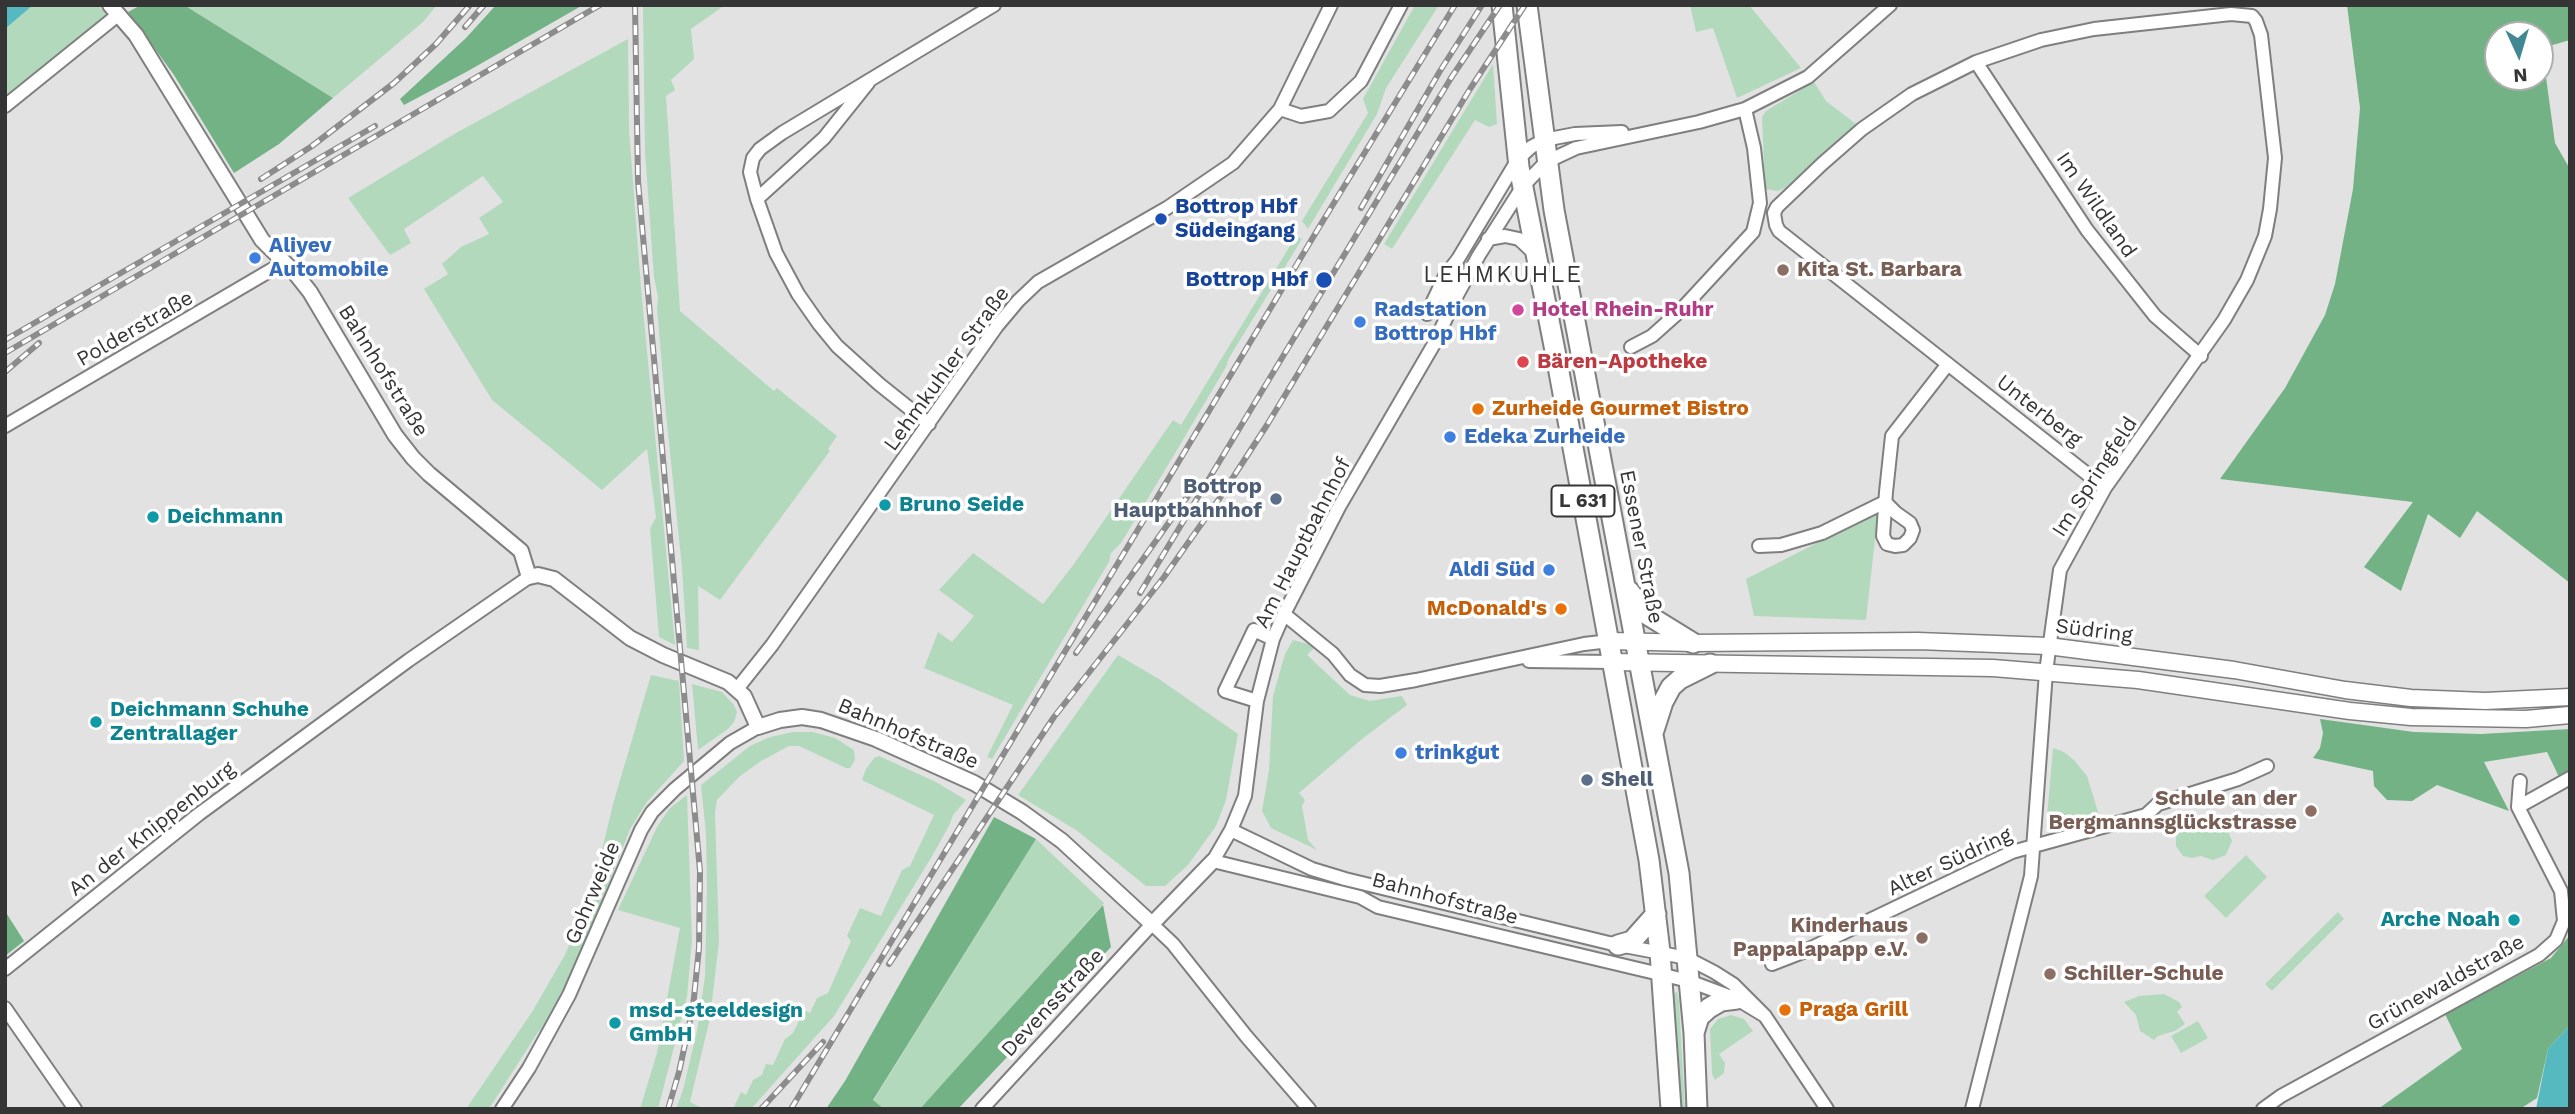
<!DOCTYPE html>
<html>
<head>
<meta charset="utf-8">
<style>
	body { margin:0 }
	#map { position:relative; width:2575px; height:1114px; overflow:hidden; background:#e2e2e3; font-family:"Work Sans",sans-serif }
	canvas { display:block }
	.frame { position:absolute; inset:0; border:7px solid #353536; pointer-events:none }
	.north { position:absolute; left:2484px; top:21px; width:70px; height:70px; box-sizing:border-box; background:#fff; border:2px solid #aeaeaf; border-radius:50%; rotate:176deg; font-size:19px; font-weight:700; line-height:28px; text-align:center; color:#353536 }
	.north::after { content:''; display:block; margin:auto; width:24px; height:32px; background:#428892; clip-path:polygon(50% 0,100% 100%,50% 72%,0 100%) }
</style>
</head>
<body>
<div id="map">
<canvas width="2575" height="1114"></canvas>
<div class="frame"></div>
<div class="north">N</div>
</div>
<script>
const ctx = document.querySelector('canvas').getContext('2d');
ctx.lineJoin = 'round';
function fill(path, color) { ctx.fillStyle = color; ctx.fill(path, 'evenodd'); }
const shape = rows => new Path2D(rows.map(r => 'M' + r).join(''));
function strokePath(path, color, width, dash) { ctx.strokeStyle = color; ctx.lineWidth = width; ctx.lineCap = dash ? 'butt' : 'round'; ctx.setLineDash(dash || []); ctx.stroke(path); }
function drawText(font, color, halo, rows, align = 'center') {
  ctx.font = font + ' "Work Sans",sans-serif'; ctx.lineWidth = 7; ctx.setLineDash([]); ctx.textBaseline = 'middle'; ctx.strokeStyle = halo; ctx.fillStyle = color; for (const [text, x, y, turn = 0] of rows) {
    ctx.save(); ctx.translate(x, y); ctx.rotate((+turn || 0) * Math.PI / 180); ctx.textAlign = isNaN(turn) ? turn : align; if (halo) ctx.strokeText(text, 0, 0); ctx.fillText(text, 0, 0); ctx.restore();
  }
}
const green = shape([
	[33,5,98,5,106,15,5,96,5,29],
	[184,5,437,5,423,22,333,98],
	[643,5,725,5,691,29,694,59,671,80,675,90,666,96,680,311,774,391,777,388,837,436,828,449,830,451,720,600,698,586,699,650,687,648,682,568,666,414,657,308,658,297,654,277,645,152],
	[1415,5,1439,5,1386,88,1377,114,1308,229,1302,221,1368,113,1363,99],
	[1690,5,1749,5,1801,68,1737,98,1713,28,1696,32],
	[628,39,629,129,641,288,675,645,659,637,650,529,656,517,647,449,602,490,492,400,424,289,448,274,442,264,461,247,489,234,479,218,503,202,483,176,404,229,411,243,390,255,348,198,456,133],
	[1493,64,1497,124,1489,127,1475,120,1392,249,1384,244],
	[1814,82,1826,101,1856,124,1785,188,1778,191,1765,189,1762,117,1766,111],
	[1296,236,1302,239,1229,358,1226,367,1171,460,1121,543,1111,553,1109,562,992,759,987,757,1013,705,924,668,938,632,952,642,974,616,939,590,973,553,1043,604,1074,564,1173,420,1181,425],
	[1878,512,1866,620,1754,616,1746,579],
	[1293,640,1308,644,1314,648,1307,655,1350,695,1370,701,1402,696,1407,705,1362,739,1299,793,1305,800,1302,806,1308,840,1317,850,1271,828,1262,811,1269,770,1273,696,1285,654],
	[1118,655,1159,679,1238,734,1226,800,1216,826,1188,865,1165,886,1146,886,1076,830,1018,795],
	[651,675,679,681,684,761,647,802,630,829,584,947,545,1027,538,1032,489,1109,466,1109,532,1012,566,953,596,875,613,804],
	[692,684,722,692,734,705,737,712,734,722,728,729,698,750],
	[793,732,813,732,835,738,854,750,855,760,850,768,846,768,799,746,789,746,761,761,740,776,717,800,715,812,719,942,710,1018,690,1102,704,1109,676,1109,683,1090,697,1031,705,976,707,886,706,834,701,785,750,746,770,737],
	[2053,748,2064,752,2074,760,2087,776,2099,815,2046,828],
	[879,756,936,782,966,800,953,815,950,824,931,858,834,1016,751,1109,733,1109,741,1092,746,1095,753,1080,762,1075,766,1064,773,1065,785,1039,793,1033,804,1010,810,1013,817,998,828,993,851,941,847,936,860,908,881,916,902,870,910,866,934,815,862,780,866,769,874,758],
	[687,795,692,940,687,997,658,1109,640,1109,657,1053,680,928,618,910,657,827,669,809],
	[2212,818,2218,821,2229,833,2232,841,2226,855,2213,860,2201,856,2192,858,2183,856,2176,846,2176,835,2180,830,2187,824,2199,826,2207,819],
	[1036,839,1104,903,921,1109,884,1109,873,1101],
	[2246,855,2267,877,2226,918,2204,896],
	[2338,912,2344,919,2272,991,2265,984],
	[1677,992,1679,1001,1685,1109,1678,1109,1673,1001,1674,993],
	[2164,994,2179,1002,2182,1007,2177,1012,2185,1024,2175,1031,2158,1036,2154,1040,2140,1031,2136,1015,2124,1002,2139,996],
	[1731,1015,1744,1019,1753,1031,1719,1054,1725,1063,1724,1073,1715,1080,1712,1074,1710,1029,1718,1019],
	[2198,1021,2208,1038,2181,1053,2171,1036]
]);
const forest = shape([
	[141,5,184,5,333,98,279,144,234,173,174,75,128,12],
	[496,5,583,5,468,71,404,105,400,99,466,38],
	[2347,5,2570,5,2570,40,2542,48,2555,143,2570,169,2570,583,2477,511,2460,538,2428,514,2401,591,2364,567,2413,502,2220,479,2285,388,2325,315,2335,284,2353,189,2360,108],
	[2498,35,2540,35,2540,77,2498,77],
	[2320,719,2414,732,2481,734,2570,729,2570,774,2560,779,2547,752,2484,762,2509,811,2437,785,2412,801,2387,800,2374,786,2373,771,2313,758,2320,748,2323,733],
	[994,817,1036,839,873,1100,884,1109,826,1109,845,1081],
	[1103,905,1111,947,958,1109,920,1109],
	[5,911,24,941,5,956],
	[2570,935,2570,1025,2548,1049,2537,1098,2520,1109,2378,1109,2462,1049,2445,1014,2551,958]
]);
const water = shape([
	[5,5,33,5,5,29],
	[2570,1025,2570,1109,2536,1109,2548,1049]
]);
const minor = shape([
	[1976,62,2087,230,2155,316,2201,356],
	[5,106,119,14],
	[1280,109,1301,116,1329,111,1361,81,1401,5],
	[757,199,824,138,868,83],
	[1488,239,1505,236,1519,239,1535,254],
	[1443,312,1457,266],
	[1427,314,1445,276,1458,259,1518,159,1531,147,1544,140,1575,134,1622,132],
	[1631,347,1652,336,1680,311,1753,232,1760,203,1754,148,1745,109],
	[929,424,879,384,837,346,819,324,798,294,776,253,757,199,750,172,753,158,760,149,782,133,994,5],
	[5,426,283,263],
	[1885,502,1896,513,1910,523,1913,530,1910,538,1903,545,1895,546,1887,544,1883,536,1886,492,1892,436,1948,364],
	[1759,546,1781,545,1822,533,1885,502],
	[1284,614,1333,654,1350,675,1365,685,1380,686,1416,680,1584,644,1610,641],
	[1529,661,1613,662],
	[737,689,772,645,997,326,1018,301,1038,282,1167,208,1233,163,1280,109,1331,5],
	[1257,701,1225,691,1254,630,1273,639],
	[2518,807,2570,778],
	[1231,830,1312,869,1345,879,1609,943,1687,958,1714,972,1733,984,1765,1016,1827,1109],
	[1772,964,1803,952,2012,852,2146,815,2158,804,2238,779,2267,766],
	[5,969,199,814,409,660,529,577],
	[5,1008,75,1109],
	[1765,1016,1737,999,1689,981,1378,907,1360,897,1213,861,1231,830,1245,796,1257,701,1273,639,1284,614,1339,507,1434,344,1456,297,1479,255,1523,186,1546,162,1576,148,1699,122,1745,109,1808,77,1890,5],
	[502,1109,529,1068,569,995,641,830,652,812,675,789,730,743,758,727],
	[982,1109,1152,924,1173,944,1246,1036,1309,1109],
	[1972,1109,2031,876,2046,672,2060,570,2105,488,2224,320,2247,280,2265,236,2270,209,2275,158,2261,35,2256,21,2252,16,2231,14,2094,29,2041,40,1976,62,1912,94,1862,129,1822,164,1777,207,1774,213,1776,225,1779,231,2105,488],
	[2263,1109,2281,1096,2539,955,2556,940,2564,921,2561,891,2518,807,2520,781]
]);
const tertiary = shape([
	[110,5,136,35,262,240,295,273,310,292,395,435,413,458,429,474,521,551,529,577,538,575,554,579,630,638,663,655,728,682,744,696,758,727,780,720,802,717,821,720,876,739,974,783,1022,812,1062,841,1152,924,1213,861]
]);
const secondary = shape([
	[1610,641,1693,643,1918,641,2048,646,2234,670,2345,690,2411,698,2485,701,2570,697],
	[1613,662,1993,668,2138,680,2350,711,2411,717,2526,719,2570,715]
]);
const primary = shape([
	[1502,5,1519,167,1557,361,1649,860,1660,952,1671,1109],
	[1527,5,1554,210,1679,873,1694,1033,1697,1109],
	[1629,591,1646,614,1693,643],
	[1654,730,1663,702,1671,687,1680,679,1710,664],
	[1618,945,1632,941,1656,914],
	[1694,1033,1699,1017,1709,1008,1721,1001,1737,999]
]);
const rail = shape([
	[635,5,638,181,700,871,699,948,693,1007,679,1072,668,1109],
	[465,27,484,5],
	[261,179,312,146,394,83,436,44,470,5],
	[1361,208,1440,71,1482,5],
	[5,340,375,126],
	[5,353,600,5],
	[5,372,39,343],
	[1140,593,1451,78,1500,5],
	[1076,653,1190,493],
	[889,964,1054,717,1164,577,1219,499,1267,425,1470,89,1525,5],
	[761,1109,823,1042],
	[791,1109,1318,229,1455,5]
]);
const markers = [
	[1161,219,7,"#1a4fb4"],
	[255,258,7,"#3f7fe0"],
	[1783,270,7,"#8d6e63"],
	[1324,280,9,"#1a4fb4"],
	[1518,310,7,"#d1479c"],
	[1360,322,7,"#3f7fe0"],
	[1523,362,7,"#e0444e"],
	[1478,409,7,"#e8710a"],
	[1450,437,7,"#3f7fe0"],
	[1276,499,7,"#5c6f8a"],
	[885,505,7,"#0f9aa8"],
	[153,517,7,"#0f9aa8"],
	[1549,570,7,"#3f7fe0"],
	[1561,609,7,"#e8710a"],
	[96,722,7,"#0f9aa8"],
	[1401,753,7,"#3f7fe0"],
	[1587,780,7,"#5c6f8a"],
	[2311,811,7,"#8d6e63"],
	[2514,920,7,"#0f9aa8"],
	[1922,938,7,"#8d6e63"],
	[2050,974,7,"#8d6e63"],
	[1785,1010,7,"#e8710a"],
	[615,1023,7,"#0f9aa8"]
];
const shields = [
	[1583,501,63]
];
const shieldNames = [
	["L 631",1583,501]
];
const streetNames = [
	["Im Wildland",2096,205,55],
	["Polderstraße",135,329,-30],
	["Lehmkuhler Straße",947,369,-54],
	["Bahnhofstraße",383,371,58],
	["Unterberg",2039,411,38],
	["Im Springfeld",2095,477,-57],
	["Am Hauptbahnhof",1303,543,-63],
	["Essener Straße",1641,547,79],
	["Südring",2094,631,7],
	["Bahnhofstraße",908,734,23],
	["An der Knippenburg",152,829,-38],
	["Alter Südring",1950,862,-25],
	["Gohrweide",593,893,-67],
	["Bahnhofstraße",1445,899,15],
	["Grünewaldstraße",2446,983,-29],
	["Devensstraße",1053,1003,-47]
];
const transitNames = [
	["Bottrop Hbf",1175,207],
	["Südeingang",1175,231],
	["Bottrop Hbf",1308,280,"right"]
];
const shopNames = [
	["Aliyev",269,246],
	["Automobile",269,270],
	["Radstation",1374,310],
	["Bottrop Hbf",1374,334],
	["Edeka Zurheide",1464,437],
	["Aldi Süd",1535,570,"right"],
	["trinkgut",1415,753]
];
const educationNames = [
	["Kita St. Barbara",1797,270],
	["Schule an der",2297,799,"right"],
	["Bergmannsglückstrasse",2297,823,"right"],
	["Kinderhaus",1908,926,"right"],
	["Pappalapapp e.V.",1908,950,"right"],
	["Schiller-Schule",2064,974]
];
const hotelNames = [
	["Hotel Rhein-Ruhr",1532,310]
];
const healthNames = [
	["Bären-Apotheke",1537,362]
];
const foodNames = [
	["Zurheide Gourmet Bistro",1492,409],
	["McDonald's",1547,609,"right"],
	["Praga Grill",1799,1010]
];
const serviceNames = [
	["Bottrop",1262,487],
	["Hauptbahnhof",1262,511],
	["Shell",1601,780,"left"]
];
const cultureNames = [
	["Bruno Seide",899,505],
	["Deichmann",167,517],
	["Deichmann Schuhe",110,710],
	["Zentrallager",110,734],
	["Arche Noah",2500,920,"right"],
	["msd-steeldesign",629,1011],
	["GmbH",629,1035]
];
const neighbourhoodNames = [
	["LEHMKUHLE",1503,275]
];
fill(green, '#b3d9bc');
fill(forest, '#73b285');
fill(water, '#57b9c0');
strokePath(minor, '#7f7f80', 16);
strokePath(tertiary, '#7f7f80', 18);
strokePath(secondary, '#7f7f80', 19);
strokePath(primary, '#7f7f80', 23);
strokePath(minor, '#fff', 12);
strokePath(tertiary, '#fff', 14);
strokePath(secondary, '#fff', 16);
strokePath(primary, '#fff', 19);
strokePath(rail, '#8c8c8d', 6);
strokePath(rail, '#fff', 3.5, [10]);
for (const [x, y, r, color] of markers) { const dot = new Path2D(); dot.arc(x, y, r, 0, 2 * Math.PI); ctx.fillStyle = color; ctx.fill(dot); strokePath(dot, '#fff', 2.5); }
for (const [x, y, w] of shields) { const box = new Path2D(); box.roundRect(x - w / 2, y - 15.5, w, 31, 5); ctx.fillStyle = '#fff'; ctx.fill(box); strokePath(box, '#353536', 2); }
drawText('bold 19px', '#353536', null, shieldNames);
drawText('21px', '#353536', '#fff', streetNames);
drawText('bold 21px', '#164399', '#fff', transitNames, 'left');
drawText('bold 21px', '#366cbe', '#fff', shopNames, 'left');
drawText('bold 21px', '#785e54', '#fff', educationNames, 'left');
drawText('bold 21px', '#b23c85', '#fff', hotelNames, 'left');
drawText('bold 21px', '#be3a42', '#fff', healthNames, 'left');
drawText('bold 21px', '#c56008', '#fff', foodNames, 'left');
drawText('bold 21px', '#4e5e75', '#fff', serviceNames, 'right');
drawText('bold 21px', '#0d838f', '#fff', cultureNames, 'left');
ctx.letterSpacing = '2px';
drawText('23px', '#353536', '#fff', neighbourhoodNames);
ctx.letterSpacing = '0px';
</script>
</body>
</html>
